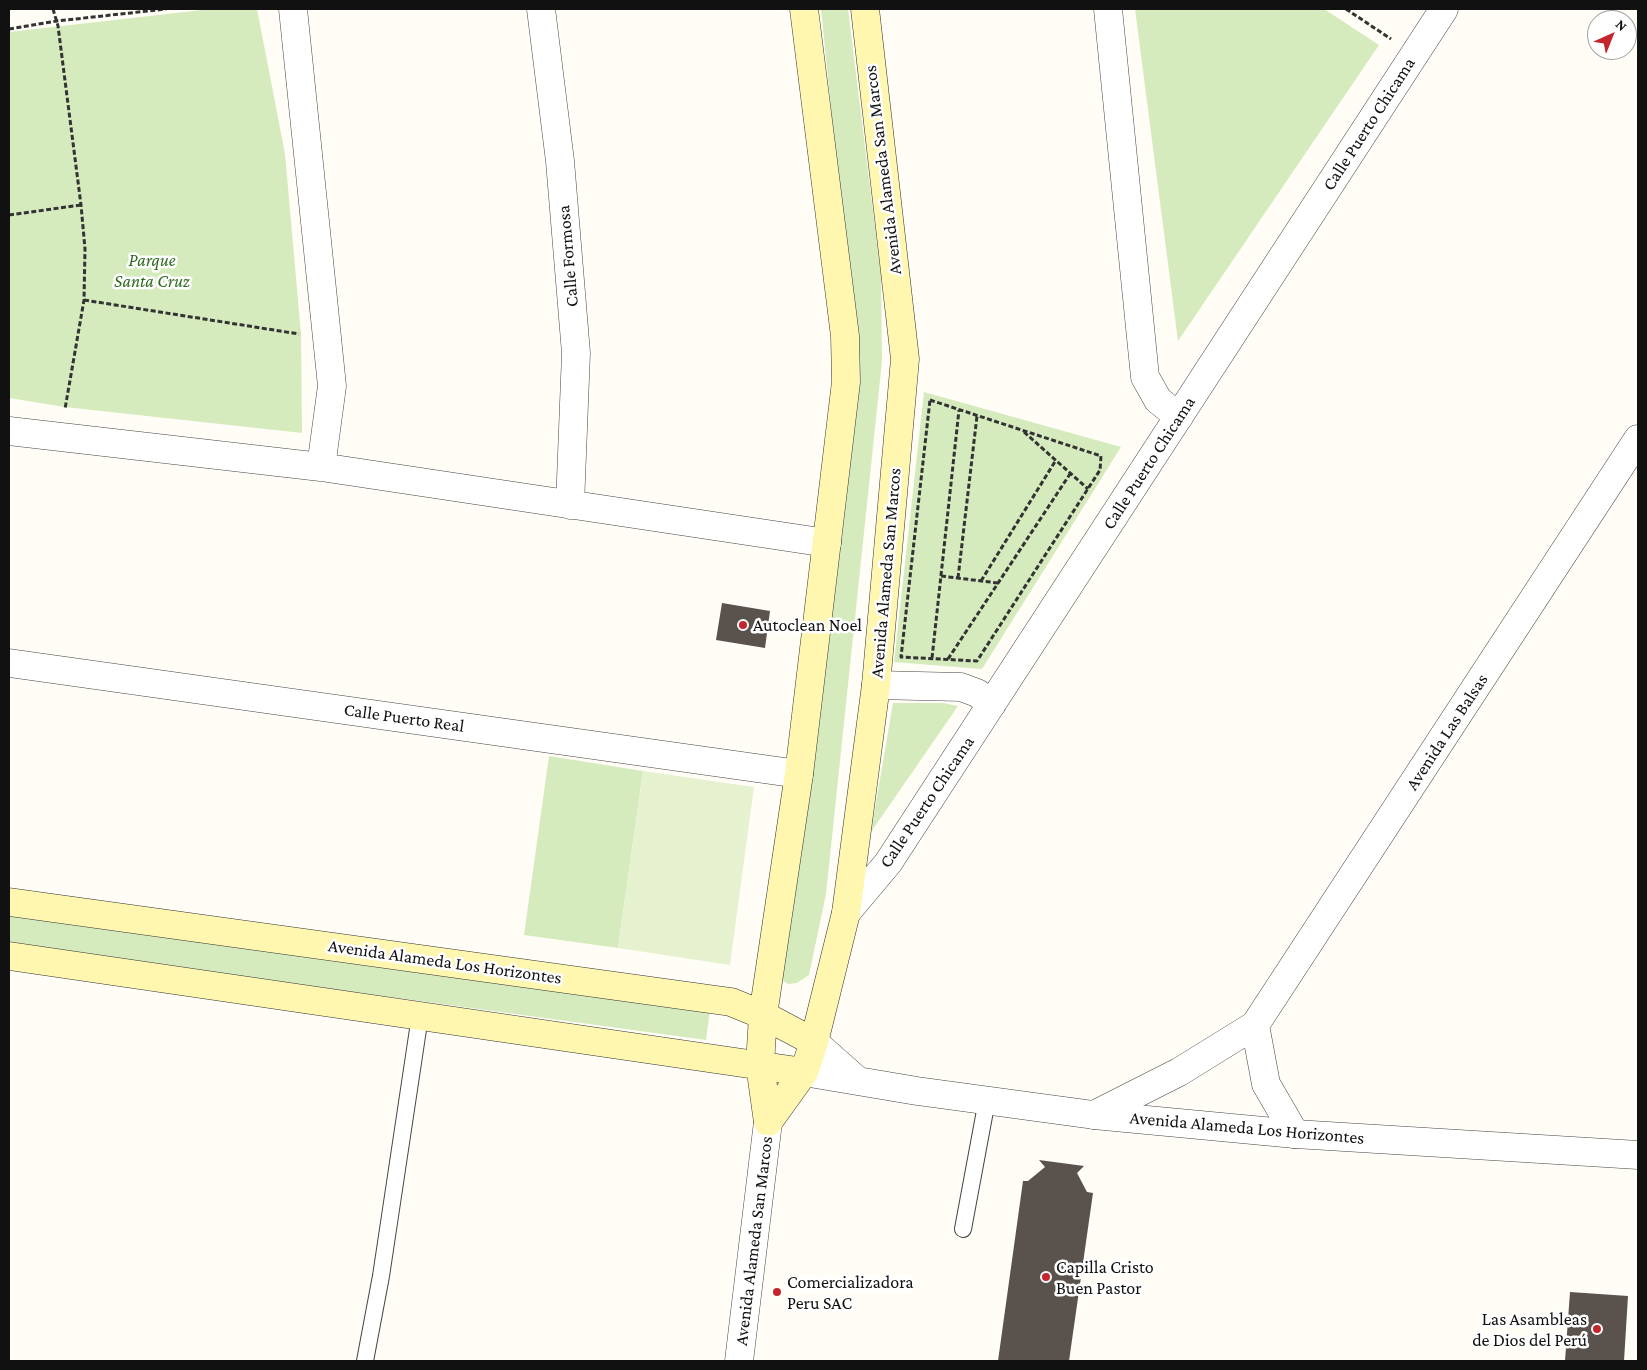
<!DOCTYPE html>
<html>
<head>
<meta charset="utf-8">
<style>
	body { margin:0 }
	#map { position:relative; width:1647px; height:1370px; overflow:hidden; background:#fffdf5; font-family:"Crimson Pro",serif }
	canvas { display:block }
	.frame { position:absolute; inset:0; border:10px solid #111; pointer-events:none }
	.north { position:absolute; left:1587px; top:10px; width:50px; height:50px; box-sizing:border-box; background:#fff; border:1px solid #a0a0a0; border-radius:50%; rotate:44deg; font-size:14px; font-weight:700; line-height:20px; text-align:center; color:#111 }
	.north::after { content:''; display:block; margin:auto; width:18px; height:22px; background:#c4262e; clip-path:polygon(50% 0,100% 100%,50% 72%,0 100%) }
</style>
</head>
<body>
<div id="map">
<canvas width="1647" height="1370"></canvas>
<div class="frame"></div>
<div class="north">N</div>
</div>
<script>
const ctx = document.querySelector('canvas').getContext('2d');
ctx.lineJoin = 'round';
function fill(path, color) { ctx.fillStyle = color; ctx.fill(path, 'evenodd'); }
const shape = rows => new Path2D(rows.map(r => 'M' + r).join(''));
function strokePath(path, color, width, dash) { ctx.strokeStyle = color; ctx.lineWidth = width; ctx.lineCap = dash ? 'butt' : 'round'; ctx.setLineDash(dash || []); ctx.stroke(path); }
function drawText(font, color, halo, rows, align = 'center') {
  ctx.font = font + ' "Crimson Pro",serif'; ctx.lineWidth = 5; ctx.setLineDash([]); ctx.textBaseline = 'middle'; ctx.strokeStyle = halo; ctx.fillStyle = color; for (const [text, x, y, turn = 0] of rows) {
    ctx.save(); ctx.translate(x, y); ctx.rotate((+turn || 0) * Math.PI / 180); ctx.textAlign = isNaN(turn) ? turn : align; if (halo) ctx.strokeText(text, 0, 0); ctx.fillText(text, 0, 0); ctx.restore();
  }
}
const green = shape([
	[211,9,257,9,285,154,301,334,302,433,65,407,9,398,9,32],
	[821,9,848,9,881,277,882,361,826,894,809,975,797,983,788,984,782,980,852,314],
	[1135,9,1324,9,1379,45,1178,341],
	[924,392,1121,447,982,669,894,662],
	[893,703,943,703,958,706,871,832],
	[549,756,643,771,618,948,524,935],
	[9,915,710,1010,706,1040,9,945]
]);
const pitch = shape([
	[643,771,754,787,730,965,618,948]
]);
const building = shape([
	[722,603,770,611,765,648,716,640],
	[1039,1160,1084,1166,1077,1173,1087,1192,1093,1193,1069,1361,998,1361,1023,1181,1028,1181,1045,1167],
	[1570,1292,1628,1296,1624,1361,1565,1361]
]);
const path = shape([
	[53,9,58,26,81,205,85,249,84,300,65,409],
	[1346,9,1391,39],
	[9,29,57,21,166,9],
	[9,215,81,205],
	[84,300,299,334],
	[930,400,1101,456,1100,470,977,661,901,657,930,400],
	[1024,432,1088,489],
	[941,576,998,583],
	[958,578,977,416],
	[981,581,1056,460],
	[932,658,959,410],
	[948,659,1070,474]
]);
const service = shape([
	[963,1229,987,1100],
	[365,1361,381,1276,420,1016]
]);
const minor = shape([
	[293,9,332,386,321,467],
	[541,9,560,161,576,353,570,505],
	[1108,9,1145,377,1158,400,1179,417],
	[9,431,321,467,827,543],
	[9,663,799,774],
	[876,685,961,687,977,693,992,704],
	[846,913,888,863,1444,9],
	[1255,1025,1266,1084,1295,1134],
	[1094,1115,1179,1072,1255,1025,1638,439]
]);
const tertiary = shape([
	[814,1042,858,1081],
	[804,1072,917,1091,1094,1115,1295,1134,1638,1155],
	[739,1361,768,1122]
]);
const secondary = shape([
	[9,902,731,1002,763,1015,814,1042],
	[9,956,804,1072],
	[768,1122,804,1072,814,1042,846,913,876,685,905,359,865,9],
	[768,1122,760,1065,763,1015,799,774,846,382,845,336,804,9]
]);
const markers = [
	[743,625,5,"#c4262e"],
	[1046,1277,5,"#c4262e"],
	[777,1292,5,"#c4262e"],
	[1597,1329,5,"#c4262e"]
];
const streetNames = [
	["Calle Puerto Chicama",1369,124,-57],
	["Avenida Alameda San Marcos",883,170,-97],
	["Calle Formosa",568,256,-95],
	["Calle Puerto Chicama",1149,463,-57],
	["Avenida Alameda San Marcos",886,573,-85],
	["Calle Puerto Real",404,718,8],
	["Avenida Las Balsas",1447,732,-57],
	["Calle Puerto Chicama",927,802,-56],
	["Avenida Alameda Los Horizontes",445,962,8],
	["Avenida Alameda Los Horizontes",1247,1128,5],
	["Avenida Alameda San Marcos",754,1241,-83]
];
const parkNames = [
	["Parque",152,260],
	["Santa Cruz",152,281]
];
const poiNames = [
	["Autoclean Noel",753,625],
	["Capilla Cristo",1056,1267],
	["Buen Pastor",1056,1288],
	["Comercializadora",787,1282],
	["Peru SAC",787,1303],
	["Las Asambleas",1587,1319,"right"],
	["de Dios del Perú",1587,1340,"right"]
];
fill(green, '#d5ebbd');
fill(pitch, '#e6f2cf');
fill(building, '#5a524d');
strokePath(service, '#444', 18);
strokePath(minor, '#444', 29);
strokePath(tertiary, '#444', 29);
strokePath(secondary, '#333', 29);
strokePath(path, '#333', 3, [5, 2.5]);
strokePath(service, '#fff', 16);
strokePath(minor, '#fff', 28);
strokePath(tertiary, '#fff', 28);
strokePath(secondary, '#fff6b0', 28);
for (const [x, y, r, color] of markers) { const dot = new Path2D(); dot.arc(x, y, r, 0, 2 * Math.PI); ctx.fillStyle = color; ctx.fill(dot); strokePath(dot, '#fff', 2); }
drawText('18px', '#111', '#fff', streetNames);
drawText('italic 18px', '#2f6b1f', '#fff', parkNames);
drawText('18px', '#111', '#fff', poiNames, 'left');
</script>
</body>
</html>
